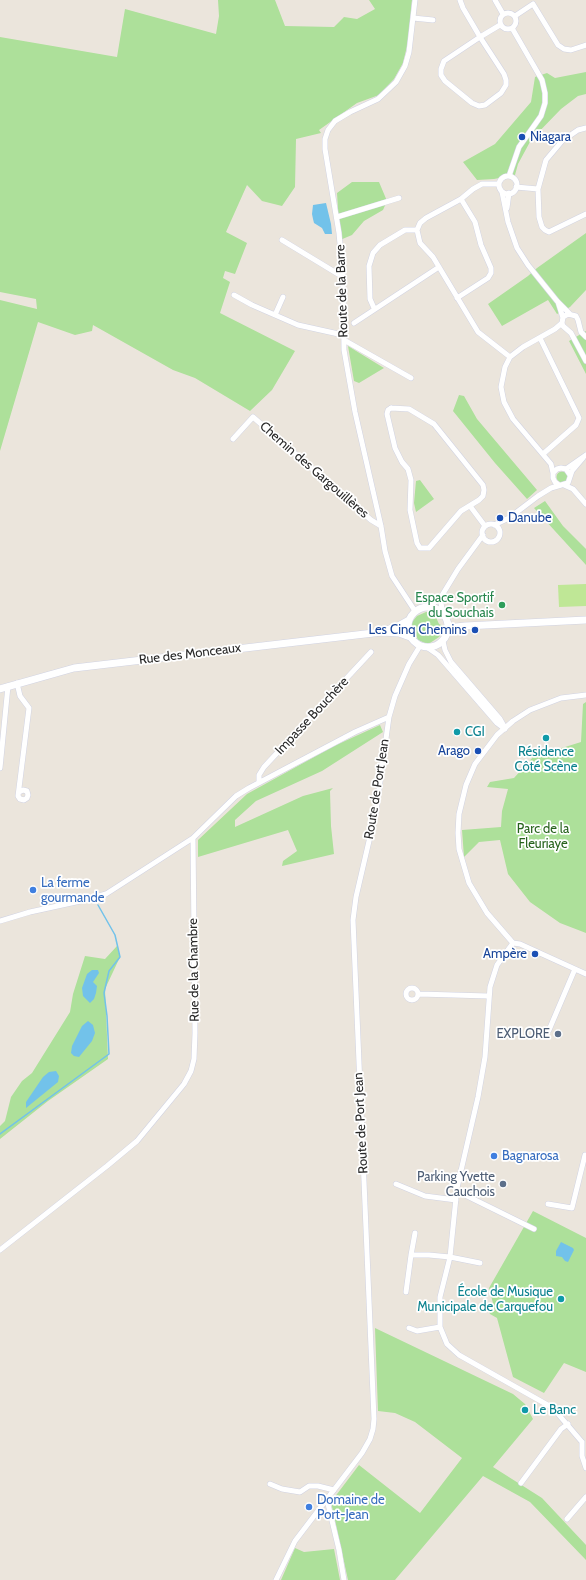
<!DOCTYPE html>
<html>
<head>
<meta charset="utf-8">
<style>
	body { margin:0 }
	canvas { display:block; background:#ebe5dc }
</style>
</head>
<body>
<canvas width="586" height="1580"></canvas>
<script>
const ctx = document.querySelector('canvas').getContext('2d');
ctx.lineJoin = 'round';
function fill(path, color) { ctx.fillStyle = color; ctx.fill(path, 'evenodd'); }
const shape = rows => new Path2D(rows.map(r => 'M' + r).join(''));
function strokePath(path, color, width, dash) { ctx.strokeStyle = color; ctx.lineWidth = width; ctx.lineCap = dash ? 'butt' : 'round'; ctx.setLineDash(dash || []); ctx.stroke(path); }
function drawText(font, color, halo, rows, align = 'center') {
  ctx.font = font + ' Cabin,sans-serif'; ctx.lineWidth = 3.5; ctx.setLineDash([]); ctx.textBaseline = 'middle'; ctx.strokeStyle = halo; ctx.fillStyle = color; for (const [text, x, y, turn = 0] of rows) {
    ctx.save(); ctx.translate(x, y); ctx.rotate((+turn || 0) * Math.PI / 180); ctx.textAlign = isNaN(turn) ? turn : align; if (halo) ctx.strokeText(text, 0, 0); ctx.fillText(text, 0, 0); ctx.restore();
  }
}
const green = shape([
	[218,0,275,0,285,26,334,27,344,17,357,19,375,9,369,0,412,0,408,42,403,63,394,79,379,95,357,103,319,130,321,133,296,139,295,187,282,206,262,201,247,185,226,232,247,243,235,274,225,271,223,278,230,282,220,313,295,351,272,390,250,411,195,378,173,370,93,325,92,331,75,335,38,322,0,451,0,300,37,309,36,299,0,292,0,37,117,57,125,9,216,34,219,16],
	[586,72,586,94,578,96,561,109,531,140,518,164,515,175,494,179,477,180,463,162,495,144,531,102,535,77,547,73,555,78],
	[352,182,379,182,387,201,383,210,364,221,352,235,340,240,337,193],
	[586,233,586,290,570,307,557,314,548,300,502,326,488,304,528,276,537,268],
	[586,331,586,374,569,341],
	[348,346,384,368,359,383,354,381],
	[459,395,464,396,477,419,537,490,527,499,495,463,453,411],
	'556.5 477a5.5 5.5 0 1 1 11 0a5.5 5.5 0 1 1-11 0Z',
	[420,480,434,499,416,512,414,503,416,481],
	[545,501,563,526,586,549,586,565,534,508],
	[426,612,434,613,439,624,443,626,442,633,439,637,430,643,425,643,418,640,414,631,412,629,412,622,417,616],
	[586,702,586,933,560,923,530,902,508,874,500,840,479,842,464,857,462,830,501,827,502,811,508,789,487,787,490,782,514,778,533,757,581,742,583,704],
	[380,725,383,732,322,771,256,801,235,820,235,827,303,796,333,788,330,791,331,826,334,854,282,866,283,861,297,851,288,830,198,857,198,840,247,794,334,746],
	[117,946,120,957,105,989,108,1059,48,1101,0,1139,0,1126,5,1121,11,1097,22,1081,32,1073,70,1012,73,994,85,956,105,959],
	[533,1211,586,1238,586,1372,564,1363,544,1393,513,1377,497,1318,490,1314,488,1310,489,1308,495,1311,489,1288],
	[375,1328,513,1394,525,1404,533,1419,493,1467,542,1498,586,1545,586,1560,530,1502,483,1476,395,1580,348,1580,331,1502,359,1465,420,1513,462,1458,415,1422,395,1413,378,1411],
	[295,1548,304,1552,334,1549,340,1580,281,1580]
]);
const pitch = shape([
	[586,584,586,606,559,607,558,585]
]);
const water = shape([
	[326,203,331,224,332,234,325,234,322,228,314,223,313,219,312,214,313,205],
	[92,970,98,970,99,973,93,982,97,986,96,993,94,999,90,1003,83,996,82,988,87,974],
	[88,1021,93,1025,95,1033,92,1041,79,1057,74,1056,71,1053,72,1046,82,1026],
	[56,1071,59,1076,58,1082,26,1108,26,1102,43,1077,49,1072],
	[561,1242,573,1248,574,1250,568,1262,565,1261,562,1257,556,1256,556,1251]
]);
const stream = shape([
	[0,1134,109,1054,107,1016,104,993,109,971,120,957,115,935,98,905]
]);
const street = shape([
	[415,0,409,52,405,66,396,82,378,99,350,112,335,121,328,130,325,139,325,149,339,233,343,277,344,350,355,412,381,526,385,551,392,576,415,611],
	[460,0,463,8,480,37,504,74,506,80,506,85,501,93,485,105,479,106,472,103,445,81,441,75,441,69,444,61,480,37,500,25],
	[495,0,503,14],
	'500 21a8 8 0 1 1 16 0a8 8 0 1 1-16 0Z',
	[515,16,533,4,558,45,564,49,571,50,586,45],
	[413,18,433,20],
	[586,128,578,130,562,141,546,160,538,189,539,217,542,227,545,230,549,232,553,230,586,214],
	[509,176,519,147,541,116,545,103,545,93,542,80,512,28],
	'499 185a9 9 0 1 1 18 0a9 9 0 1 1-18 0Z',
	[499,184,482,184,473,189,461,199,426,218,420,223,417,230,420,243,433,257,478,332,510,357],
	[516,187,538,189],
	[502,192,508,222,517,248,528,265,557,301,570,314],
	[507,208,509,193],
	[337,217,399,198],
	[282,240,343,277],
	[234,295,252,305,298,325,343,335],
	[457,298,488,278,491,273,491,268,481,245,475,222,461,199],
	[558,302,563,318],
	[374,308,370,299,369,266,373,253,380,245,405,230,417,230],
	[275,315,283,297],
	[354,323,439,267],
	[586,337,581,332,578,320,576,316,568,314,563,317,562,323,563,326,571,333,586,361],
	[540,338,579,418,576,425,543,454],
	[344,340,411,378],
	[391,408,409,409,434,424,483,485,484,490,483,496,479,500,461,511,429,548,420,548,417,543,410,510,411,480,408,469,402,462,395,448,387,414,388,410,391,408],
	[233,439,253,417,371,520,381,526],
	[566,469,586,455],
	[553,473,551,464,513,419,504,402,501,387,505,367,510,357,523,347,555,329,562,323],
	[559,485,555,482,553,478,553,473,557,469,561,468,566,469,570,475],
	[564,485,573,489,586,504],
	[470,506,485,526],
	'482 533a9 9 0 1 1 18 0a9 9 0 1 1-18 0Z',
	[494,525,509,518,538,496,551,488,568,483,572,471,583,458],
	[429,607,441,597,458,569,483,535],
	[443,614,441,603,443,595],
	[443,641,445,650,451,662,500,719,505,728],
	[428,648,438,655,497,723,505,729],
	[17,683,20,696,29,708,18,796,20,799,24,800,27,798,28,795,27,791,23,790,19,792],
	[586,695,561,698,530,710,513,721,497,735,475,764,466,785,459,814,458,833,459,849,469,883,487,913,513,943,520,944,586,974],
	[0,768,8,686],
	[259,782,259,775,264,767,371,652],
	[0,921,30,912,85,900,106,894,193,838,236,796,249,788,355,732,389,717],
	[513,943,497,965,490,987,485,1057,478,1097,457,1188,450,1257,440,1297,440,1327,447,1344,459,1355,553,1408,582,1442],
	'406 994a6 6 0 1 1 12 0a6 6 0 1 1-12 0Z',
	[419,994,488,996],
	[549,1030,575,969],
	[396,1184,425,1196,456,1200],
	[457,1191,534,1229],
	[548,1204,572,1208,585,1155,586,1156],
	[0,1250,107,1166,137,1141,184,1084,191,1071,194,1059,195,1033,193,838],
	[411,1255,415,1233],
	[406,1292,411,1255,429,1255,450,1257,480,1263],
	[409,1328,417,1331,440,1327],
	[582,1442,582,1456,586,1468],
	[521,1483,561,1429,568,1424],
	[270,1484,282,1489,300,1492,309,1486,318,1486,334,1490],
	[325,1501,328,1504,339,1550,344,1580],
	[567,1519,586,1497],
	[276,1580,295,1541,362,1453,370,1439,373,1429,374,1419,353,920,356,897,376,811,389,717,395,696,409,664,420,646]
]);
const secondary = shape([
	'408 627a20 20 0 1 1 40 0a20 20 0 1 1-40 0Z',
	[386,630,398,626,409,620],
	[448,631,456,627,465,626,586,620],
	[0,689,74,668,382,632,399,633,410,637]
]);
const markers = [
	[522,137,4,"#1a4fb4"],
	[500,518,4,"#1a4fb4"],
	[502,605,4,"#2e9e5b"],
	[475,630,4,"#1a4fb4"],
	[457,732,4,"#0f9aa8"],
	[546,738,4,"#0f9aa8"],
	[478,751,4,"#1a4fb4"],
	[33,890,4,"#3f7fe0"],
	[535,954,4,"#1a4fb4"],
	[558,1034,4,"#5c6f8a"],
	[494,1156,4,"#3f7fe0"],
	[503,1184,4,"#5c6f8a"],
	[561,1299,4,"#0f9aa8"],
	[525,1410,4,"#0f9aa8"],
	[309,1507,4,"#3f7fe0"]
];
const transitNames = [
	["Niagara",530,137,"left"],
	["Danube",508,518,"left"],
	["Les Cinq Chemins",467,630],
	["Arago",470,751],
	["Ampère",527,954]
];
const streetNames = [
	["Route de la Barre",342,291,-92],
	["Chemin des Gargouillères",314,470,41],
	["Rue des Monceaux",190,654,-7],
	["Impasse Bouchère",312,716,-47],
	["Route de Port Jean",377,789,-81],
	["Rue de la Chambre",194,970,-91],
	["Route de Port Jean",361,1123,-93]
];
const leisureNames = [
	["Espace Sportif",494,598],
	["du Souchais",494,613]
];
const cultureNames = [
	["CGI",465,732],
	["Résidence",546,752,"center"],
	["Côté Scène",546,767,"center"],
	["École de Musique",553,1292,"right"],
	["Municipale de Carquefou",553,1307,"right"],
	["Le Banc",533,1410]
];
const parkNames = [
	["Parc de la",543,829],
	["Fleuriaye",543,844]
];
const shopNames = [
	["La ferme",41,883],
	["gourmande",41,898],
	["Bagnarosa",502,1156],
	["Domaine de",317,1500],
	["Port-Jean",317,1515]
];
const serviceNames = [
	["EXPLORE",550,1034],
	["Parking Yvette",495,1177],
	["Cauchois",495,1192]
];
fill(green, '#ade09a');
fill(pitch, '#bfe796');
fill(water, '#72c2ea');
strokePath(stream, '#72c2ea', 1.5);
strokePath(street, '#d1d3e2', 6);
strokePath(secondary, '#d1d3e2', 8);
strokePath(street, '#fff', 5);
strokePath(secondary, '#fff', 7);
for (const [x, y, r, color] of markers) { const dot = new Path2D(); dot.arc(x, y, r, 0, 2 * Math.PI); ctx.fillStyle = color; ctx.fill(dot); strokePath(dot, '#fff', 1.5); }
drawText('13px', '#164399', '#fff', transitNames, 'right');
drawText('13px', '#292929', '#fff', streetNames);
drawText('13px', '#27864d', '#fff', leisureNames, 'right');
drawText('13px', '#0d838f', '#fff', cultureNames, 'left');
drawText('13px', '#27631c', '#fff', parkNames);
drawText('13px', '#366cbe', '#fff', shopNames, 'left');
drawText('13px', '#4e5e75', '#fff', serviceNames, 'right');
</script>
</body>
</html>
